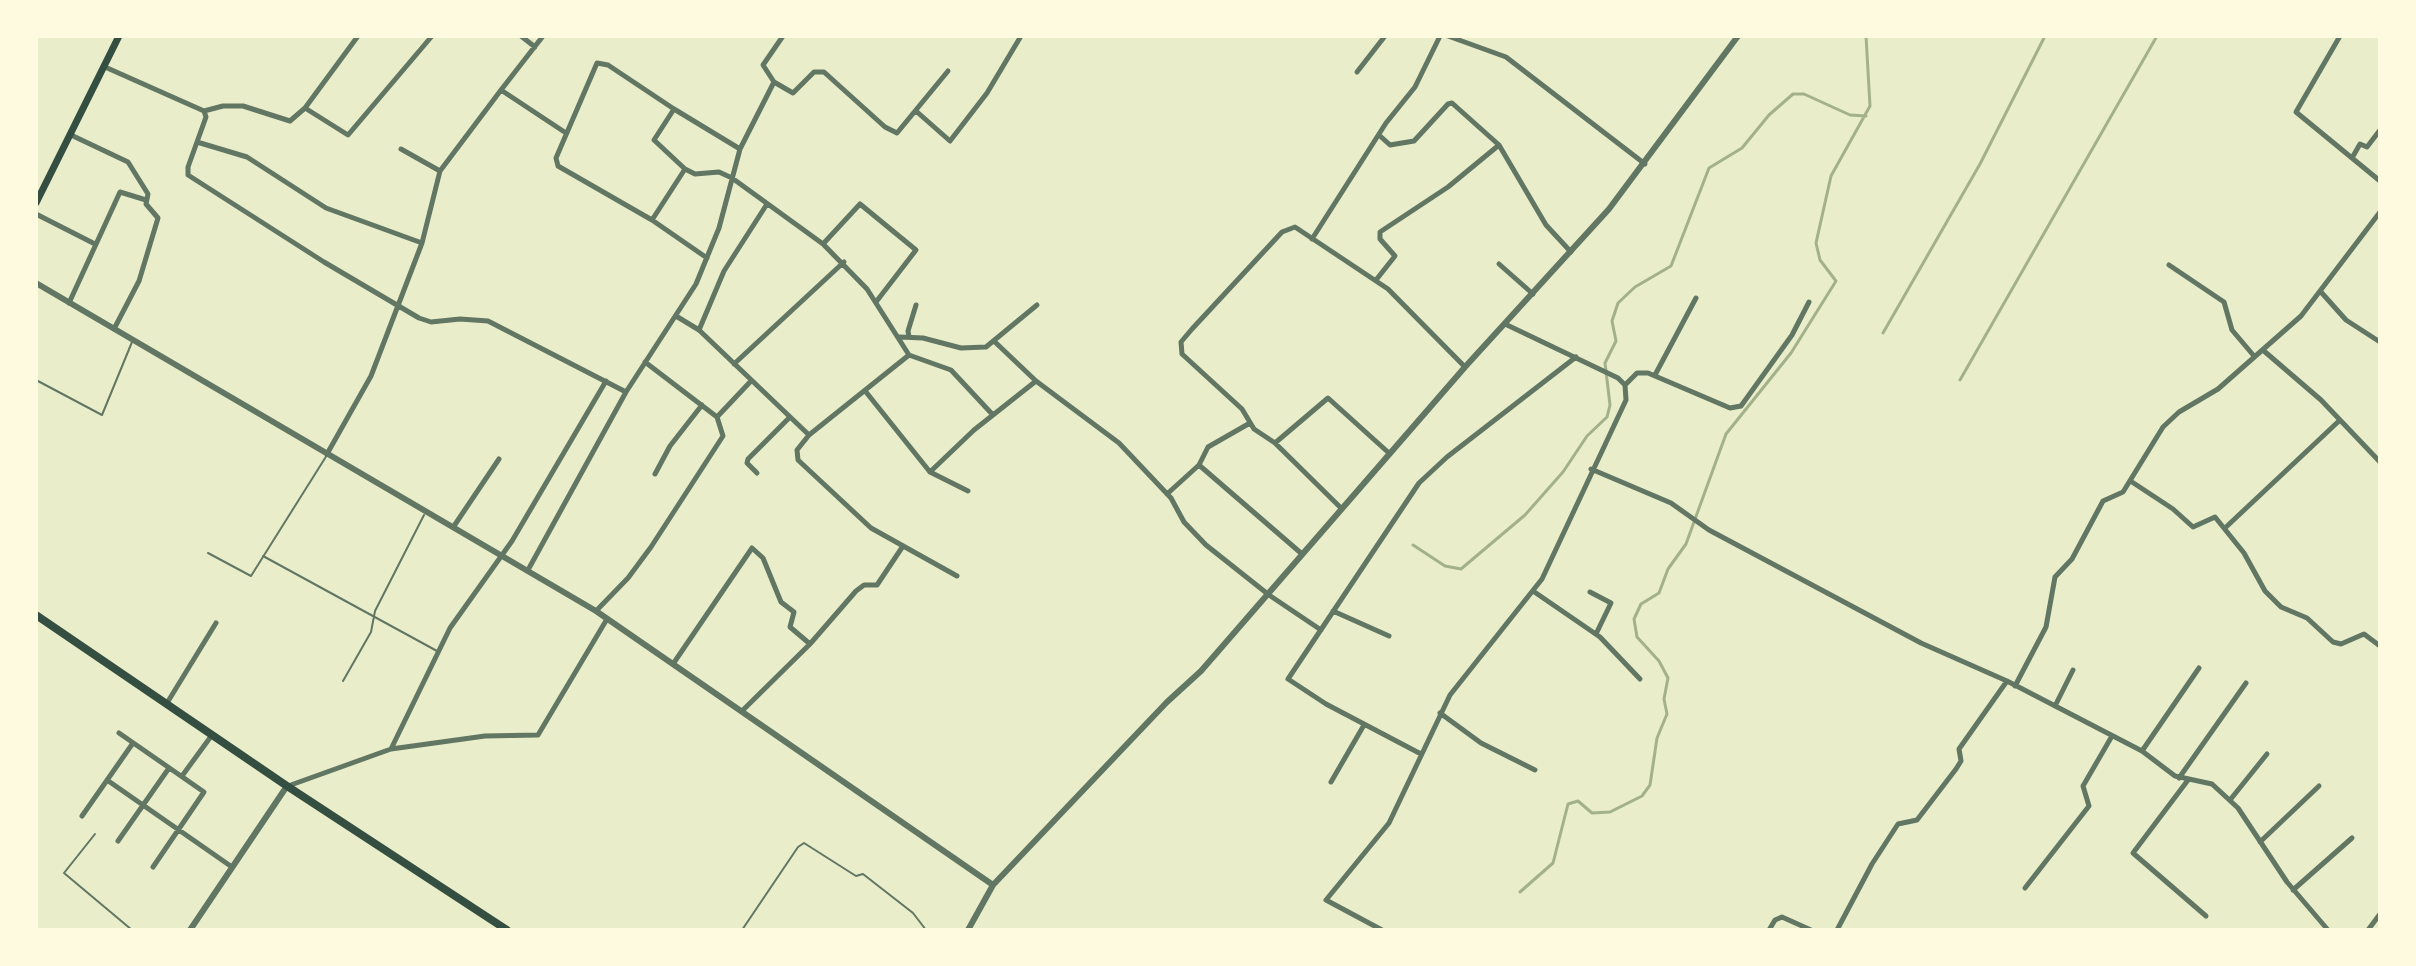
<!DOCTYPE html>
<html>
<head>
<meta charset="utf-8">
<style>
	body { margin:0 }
	#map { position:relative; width:2416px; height:966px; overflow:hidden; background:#e9edc9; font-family:"Work Sans",sans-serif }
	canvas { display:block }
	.frame { position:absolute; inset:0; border:38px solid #fefae0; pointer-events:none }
</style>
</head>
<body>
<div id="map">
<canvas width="2416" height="966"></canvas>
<div class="frame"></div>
</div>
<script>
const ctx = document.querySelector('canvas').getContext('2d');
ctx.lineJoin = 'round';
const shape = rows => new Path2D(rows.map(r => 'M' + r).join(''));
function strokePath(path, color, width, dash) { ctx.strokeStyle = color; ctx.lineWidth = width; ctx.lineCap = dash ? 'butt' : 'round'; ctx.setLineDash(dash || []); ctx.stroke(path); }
const stream = shape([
	[1883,333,1980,164,2045,36],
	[1960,380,2157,36],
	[1413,545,1445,566,1461,569,1525,515,1563,472,1587,436,1607,417,1610,405,1605,363,1616,341,1612,321,1618,303,1635,287,1671,266,1709,168,1742,148,1769,115,1793,94,1804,94,1850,115,1866,116],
	[1520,892,1553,863,1568,804,1578,801,1592,813,1610,812,1642,796,1650,785,1657,738,1667,714,1664,699,1668,678,1659,661,1637,637,1634,619,1641,604,1659,593,1668,569,1686,544,1726,434,1791,353,1836,281,1820,260,1816,243,1831,176,1870,106,1866,36]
]);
const service = shape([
	[36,380,102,415,132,342],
	[208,553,251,576,327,455],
	[263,556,437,651],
	[343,681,371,632,375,611,424,515],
	[95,834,64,873,132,930],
	[742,930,798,847,804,843,856,876,863,874,913,913,926,930]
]);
const minor = shape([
	[521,36,535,47],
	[543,36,501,90,566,133],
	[1448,36,1506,57,1645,164],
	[2340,36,2296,112,2380,181],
	[105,67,204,111,206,117,188,167,188,175,324,262,419,318,431,322,460,319,488,321,626,392],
	[1357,72,1385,36],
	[774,82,793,93,814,72,824,72,885,127,897,133,948,71],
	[305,108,358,36],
	[204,111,223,106,243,106,290,121,305,108,348,135,432,36],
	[916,111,950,141,987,93,1021,36],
	[71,135,128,162,148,194,146,204,158,218,139,281,114,329],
	[1379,135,1390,145,1414,141,1448,104,1452,103,1499,145],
	[197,142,247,157,326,208,422,243,371,376,327,454],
	[401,149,440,171],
	[2352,158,2360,144,2367,147,2380,130],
	[36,214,95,244],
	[652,220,558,166,556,158,597,63,608,65,674,109],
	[1312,239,1386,123,1415,87,1440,36],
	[422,243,440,171,501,90],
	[823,244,860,204,916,250,876,302],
	[707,258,652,220,685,169,654,140,674,109,740,149],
	[1499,264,1533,294],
	[2169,265,2224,302,2232,330,2254,356],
	[1376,280,1395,256,1380,239,1380,232,1448,187,1499,145,1546,225,1571,252],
	[2321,292,2346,320,2380,342],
	[69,303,120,192,146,200],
	[676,316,699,330,809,435,909,355,867,289,823,244,732,178,719,172,695,174,685,169],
	[699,330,724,271,767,204],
	[900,337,923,338,961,348,986,347,1037,305],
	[909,337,908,331,916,305],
	[995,342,1036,381,1119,443,1171,498,1184,522,1206,545,1269,595,1321,630],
	[2264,351,2321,400,2380,462],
	[909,355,951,370,993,415],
	[645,362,717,417],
	[734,364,844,262],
	[1655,375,1696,298],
	[1625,385,1637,373,1648,373,1730,408,1741,406,1792,335,1809,302],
	[866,392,930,472,974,430,1036,381],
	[809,435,797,450,798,460,871,528,957,576],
	[1275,443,1328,398,1390,454],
	[1199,465,1208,447,1250,423],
	[1591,469,1671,503,1709,530,1921,643,2007,681,2142,751,2175,776,2212,784,2238,808,2287,882,2328,930],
	[930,472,968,491],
	[757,473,747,463,748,459,790,417],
	[655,474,670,446,702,405],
	[2132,482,2173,509,2193,527,2215,517,2244,553,2265,591,2281,607,2307,618,2333,642,2341,644,2364,634,2380,646],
	[1167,494,1199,465,1302,554],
	[1342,509,1275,443,1254,429,1242,409,1182,354,1181,342,1192,329,1282,232,1295,227,1388,289,1465,367],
	[454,526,499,459],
	[2225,528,2340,420],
	[528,570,626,392,696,284,719,228,740,149,774,82,763,65,783,36],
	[1533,591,1600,637,1640,679],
	[1590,592,1611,603,1596,634],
	[596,611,628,578,651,547,723,436,717,417,751,381],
	[1333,611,1389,636],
	[673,664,752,548,763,558,781,602,794,612,790,627,810,644],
	[2015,686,2046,627,2055,577,2072,559,2103,501,2123,492,2163,427,2179,412,2218,389,2301,316,2380,212],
	[167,703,216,623],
	[2055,706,2073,670],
	[742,711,810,644,856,591,864,585,877,585,903,546],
	[1440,713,1481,743,1535,770],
	[119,733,204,792,153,867],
	[391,749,450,628,512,541,606,381],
	[2142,751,2199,668],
	[1421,754,1326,704,1288,679,1419,483,1447,457,1576,357],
	[182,776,212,735],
	[2179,778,2246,683],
	[107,780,232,867],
	[2188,780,2133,853,2206,916],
	[1331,782,1364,725],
	[288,786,391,749,485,736,538,735,607,619],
	[2230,800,2267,754],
	[82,816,133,743],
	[118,841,169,768],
	[2260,842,2319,786],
	[2025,888,2089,806,2083,786,2112,736],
	[2293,890,2352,838],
	[1382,930,1326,900,1389,823,1450,695,1542,579,1626,400,1625,385,1618,378,1505,324],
	[1769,930,1775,920,1782,917,1811,930],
	[1837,930,1872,864,1898,824,1917,820,1956,769,1961,761,1959,749,2007,681],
	[2368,930,2380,914]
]);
const tertiary = shape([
	[36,283,596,611,993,885],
	[190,930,287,786],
	[968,930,993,885,1167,702,1201,671,1465,367,1609,209,1738,36]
]);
const secondary = shape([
	[36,203,119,36]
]);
const trunk = shape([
	[36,615,287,786,507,930]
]);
strokePath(stream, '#a3b18a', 3);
strokePath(service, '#617663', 2);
strokePath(minor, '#617663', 5);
strokePath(tertiary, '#617663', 6);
strokePath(secondary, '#344e41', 7);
strokePath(trunk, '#344e41', 8);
</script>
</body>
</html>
